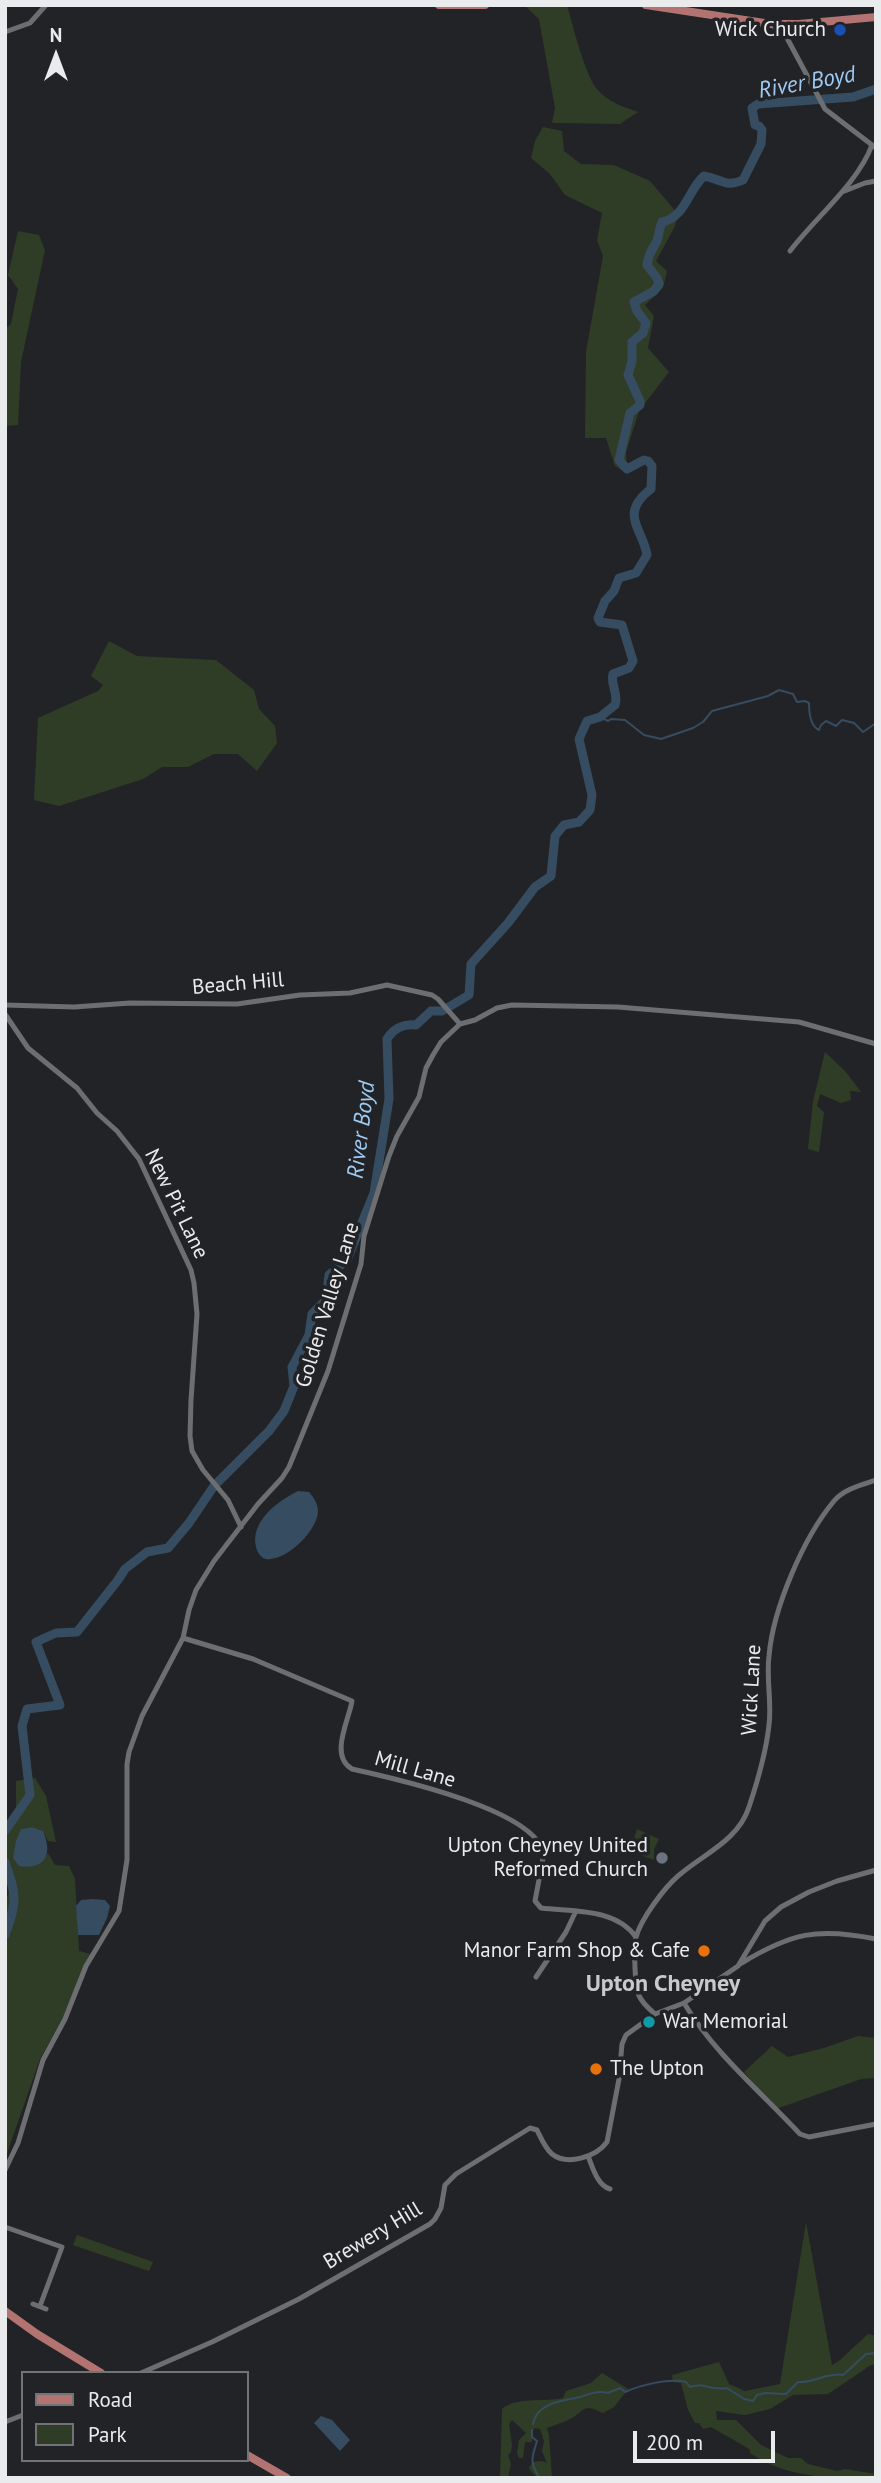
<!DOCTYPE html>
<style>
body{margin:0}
#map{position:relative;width:881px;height:2483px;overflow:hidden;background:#222326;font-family:"PT Sans",sans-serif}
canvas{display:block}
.frame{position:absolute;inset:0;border:7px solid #eaebed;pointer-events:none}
.legend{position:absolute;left:21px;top:2371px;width:228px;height:91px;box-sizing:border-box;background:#222326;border:2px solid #727376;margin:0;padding:9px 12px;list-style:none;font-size:21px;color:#eaebed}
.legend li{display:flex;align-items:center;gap:14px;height:35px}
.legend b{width:35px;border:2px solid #727376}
.north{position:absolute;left:21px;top:21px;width:70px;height:70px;-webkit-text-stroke:5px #222326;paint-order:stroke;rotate:0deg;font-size:19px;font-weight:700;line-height:28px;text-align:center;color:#eaebed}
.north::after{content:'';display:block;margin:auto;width:24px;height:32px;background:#eaebed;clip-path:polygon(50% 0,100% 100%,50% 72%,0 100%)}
.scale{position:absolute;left:633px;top:2431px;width:142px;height:32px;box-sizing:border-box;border:4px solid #eaebed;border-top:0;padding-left:9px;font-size:21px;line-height:24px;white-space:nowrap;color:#eaebed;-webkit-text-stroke:5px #222326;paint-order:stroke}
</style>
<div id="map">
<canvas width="881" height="2483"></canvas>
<div class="frame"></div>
<ul class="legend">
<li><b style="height:9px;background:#b37371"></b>Road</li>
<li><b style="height:19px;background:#303d26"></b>Park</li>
</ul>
<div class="north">N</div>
<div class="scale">200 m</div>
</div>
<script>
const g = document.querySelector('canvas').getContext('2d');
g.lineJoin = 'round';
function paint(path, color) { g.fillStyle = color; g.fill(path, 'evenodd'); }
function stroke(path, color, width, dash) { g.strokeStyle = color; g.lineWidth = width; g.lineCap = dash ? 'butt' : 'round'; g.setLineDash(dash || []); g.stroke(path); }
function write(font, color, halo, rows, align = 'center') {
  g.font = font + ' "PT Sans",sans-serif'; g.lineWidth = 7; g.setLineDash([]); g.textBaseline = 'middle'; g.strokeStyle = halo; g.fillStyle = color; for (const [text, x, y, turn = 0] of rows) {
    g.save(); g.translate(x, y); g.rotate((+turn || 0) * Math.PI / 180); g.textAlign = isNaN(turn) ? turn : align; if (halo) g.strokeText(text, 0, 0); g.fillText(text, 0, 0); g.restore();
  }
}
paint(new Path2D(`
 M524,5H567C573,26 584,71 596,88C606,101 623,107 638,112L620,124L552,123L555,108L539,19Z
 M543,127L562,131L564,151L581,164L614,165L650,181L678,214L675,226L656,261L667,271L663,288L645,305L654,316L648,348L669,372L639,411L626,452L627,474L615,466L606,438H585L586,352L603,256L597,240L602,213L565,195L550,174L531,158L535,141Z
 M18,231L39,235L45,250L21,362L18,425L5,426V329L11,324L18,289L8,275Z
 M109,641L137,656L216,660L254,690L259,709L275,726L277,743L257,771L238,754H214L188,767H162L143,779L59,806L34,800L38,718L98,691L103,685L91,676Z
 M825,1052L846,1072L861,1092L850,1091L851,1100L841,1103L820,1094L817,1106L824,1112L819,1152L808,1149L813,1101Z
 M35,1778L46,1796L56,1842L48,1841L43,1831L32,1827L22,1829L41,1863L48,1853L55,1865L69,1866L75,1879L79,1951L91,1954L63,2017L40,2059L5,2159V1904L10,1888L5,1881V1824L16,1810V1781Z
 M637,1829L659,1839L654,1849V1860L630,1851Z
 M858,2036L876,2038V2078L861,2079L776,2109L744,2072L772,2046L788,2057L824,2048Z
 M806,2222L832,2365L840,2360L868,2334L876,2336V2364L871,2365L828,2394L793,2395L770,2409L745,2415L716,2411L717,2420H736L761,2445L788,2458H801L808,2464L837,2471L845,2469L876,2474V2478C832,2478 788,2479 750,2453V2450L746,2447L711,2427L703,2429L699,2423H695L688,2410L681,2383L673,2382L672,2375L719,2362L729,2384L745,2391L780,2384Z
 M77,2235L153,2262L149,2271L73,2245Z
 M602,2373L628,2389L614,2407L603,2413C581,2402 585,2412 568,2420C562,2423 554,2425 547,2428L549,2435L552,2478C541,2478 533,2478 529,2467L533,2462L542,2461L547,2463L542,2451L544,2441L540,2429L535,2428L532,2431V2442H525L523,2458H519L517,2454L519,2440L526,2433L512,2420L509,2424L512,2445L511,2452L508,2455L511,2464L508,2478H500L502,2409C515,2397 544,2402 563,2398L566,2391L591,2383Z`), '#303d26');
paint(new Path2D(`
 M298,1491L309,1492C314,1498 318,1504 318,1511C318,1530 286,1562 266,1559C261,1558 257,1552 256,1547C250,1521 278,1501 298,1491Z
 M32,1827L43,1831C53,1854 46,1870 19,1866L13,1858L16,1841L21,1829Z
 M92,1899L105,1900L110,1906L107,1918L99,1935H78L76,1906L81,1900Z
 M321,2416L332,2420L350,2440L340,2451L314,2423Z`), '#364c60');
stroke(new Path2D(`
 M600,717L608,721L611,719L625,720L644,735L661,739L693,728L703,722L712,711L768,696L779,690L793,694L797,702L805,701L809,703C809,712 810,726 819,730L821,725L826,721L836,726L842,720L854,723L863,732L876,723
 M533,2424C537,2402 563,2401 580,2397C590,2394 598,2390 608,2393L620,2388L625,2392C641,2385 668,2378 686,2382L690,2387C705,2382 711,2391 727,2388L744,2399L753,2401L757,2395L766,2393L786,2394L798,2382C814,2383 828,2372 843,2375L866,2354L876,2353
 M532,2430V2437L537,2441C532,2459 529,2459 539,2478`), '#364c60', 2);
stroke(new Path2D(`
 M5,1831L30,1795L22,1726L27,1709L60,1705L36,1642L56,1633L77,1632L118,1580L125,1569L147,1552L168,1548L189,1523L214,1486L269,1431L284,1411L294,1386L292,1367L309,1335L312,1314L326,1300L329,1275L347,1260L374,1193L389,1099L387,1039C394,1028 403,1024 416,1025L431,1011H442L469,995L471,964L508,923L535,887L551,876L555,836L564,825L579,822L590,810L592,795L579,739L587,721L600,717L615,705C619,693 610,685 613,674L629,668L633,661L622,625L600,622L598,618L605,601L614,591L619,578L636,573L647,555C643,529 618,514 651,489L652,466L648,461L644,460L627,469L619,460L630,413L640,405V401L628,375L632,361V342L643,333L646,323L637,311L634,302L654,291L659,284L657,278L647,265C648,255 652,250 657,241C659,235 659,229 662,222C685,218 688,190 704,176C722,179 725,188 743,180L761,144L762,130L759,126L755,125L752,108L758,104L853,97L876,89
 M5,1862C17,1897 17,1901 5,1935`), '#364c60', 9);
stroke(new Path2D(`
 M771,24L787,38L799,25
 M5,32L30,23L46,5
 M787,38L825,109L876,148
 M842,192L865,183L876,181
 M790,251C816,217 858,183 872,145
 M5,1005L74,1007L130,1003L237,1004L300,995L350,993L387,985L432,995L438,999L460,1024
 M5,1014L28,1048L77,1088L97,1113L117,1131L139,1159L191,1270L194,1283L197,1314L191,1400L190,1436L192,1451L203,1470L228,1500L241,1527
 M460,1024L475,1020L497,1008L512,1005L618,1007L799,1022L876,1044
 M183,1638L253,1659L352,1701C349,1720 329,1756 352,1769C393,1778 533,1809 544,1853L535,1901L541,1908C574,1912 615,1908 636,1937
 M740,1964C791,1933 817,1927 876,1939
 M536,1977L566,1932L575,1913
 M684,2003C714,2053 760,2091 800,2134L809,2137L876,2124
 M655,2014C636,1998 636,1992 635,1968C635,1958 633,1947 636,1937C641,1919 664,1888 678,1876C703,1854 738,1841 749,1807C758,1780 766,1753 769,1725C772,1702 766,1679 769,1656C773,1609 803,1538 834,1501C844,1489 861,1485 876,1480
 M588,2156C593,2168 597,2185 610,2189
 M5,2170L18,2143L43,2060L65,2019L86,1966L119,1911L127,1860V1764L129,1752L142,1716L183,1638L189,1610L196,1590L214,1561L258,1504L282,1478L289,1467L328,1371L361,1264L364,1236L389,1156L397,1136L419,1097L426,1068L433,1055L441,1042L460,1024
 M5,2227L62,2247L40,2306
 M33,2304L46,2309
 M141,2373L212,2342L299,2299L430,2224L435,2219L441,2208L445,2185L456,2174L530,2128L537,2130C541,2138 545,2148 552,2154C567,2166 596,2157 607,2142L619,2079L622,2044L626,2035L655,2014L684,2003L738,1966L765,1921L781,1907L809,1892L837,1881L876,1870
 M5,2422L23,2415`), '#6c6e71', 5);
stroke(new Path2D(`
 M439,5H485
 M646,5L771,24H799L876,17
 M5,2311L37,2334L101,2373
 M247,2455L287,2478`), '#b37371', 8);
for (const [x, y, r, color] of [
 [840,30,7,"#1a4fb4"],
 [662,1858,7,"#6b7280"],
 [704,1951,7,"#e8710a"],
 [649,2022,7,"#0f9aa8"],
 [596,2069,7,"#e8710a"]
]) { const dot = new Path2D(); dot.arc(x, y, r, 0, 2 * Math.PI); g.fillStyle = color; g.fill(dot); stroke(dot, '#222326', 2.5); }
write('21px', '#eaebed', '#222326', [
 ["Wick Church",826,30],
 ["Upton Cheyney United",648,1846],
 ["Reformed Church",648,1870],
 ["Manor Farm Shop & Cafe",690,1951],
 ["War Memorial",663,2022,"left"],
 ["The Upton",610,2069,"left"]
], 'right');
write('21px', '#eaebed', '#222326', [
 ["Beach Hill",238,984,-5],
 ["New Pit Lane",176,1204,64],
 ["Golden Valley Lane",328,1305,-73],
 ["Wick Lane",752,1690,-87],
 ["Mill Lane",415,1770,16],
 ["Brewery Hill",373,2236,-31]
]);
write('italic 23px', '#9ecaf2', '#222326', [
 ["River Boyd",807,83,-10],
 ["River Boyd",362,1130,-83]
]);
write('bold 24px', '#c7c9cd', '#222326', [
 ["Upton Cheyney",663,1984]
]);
</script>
